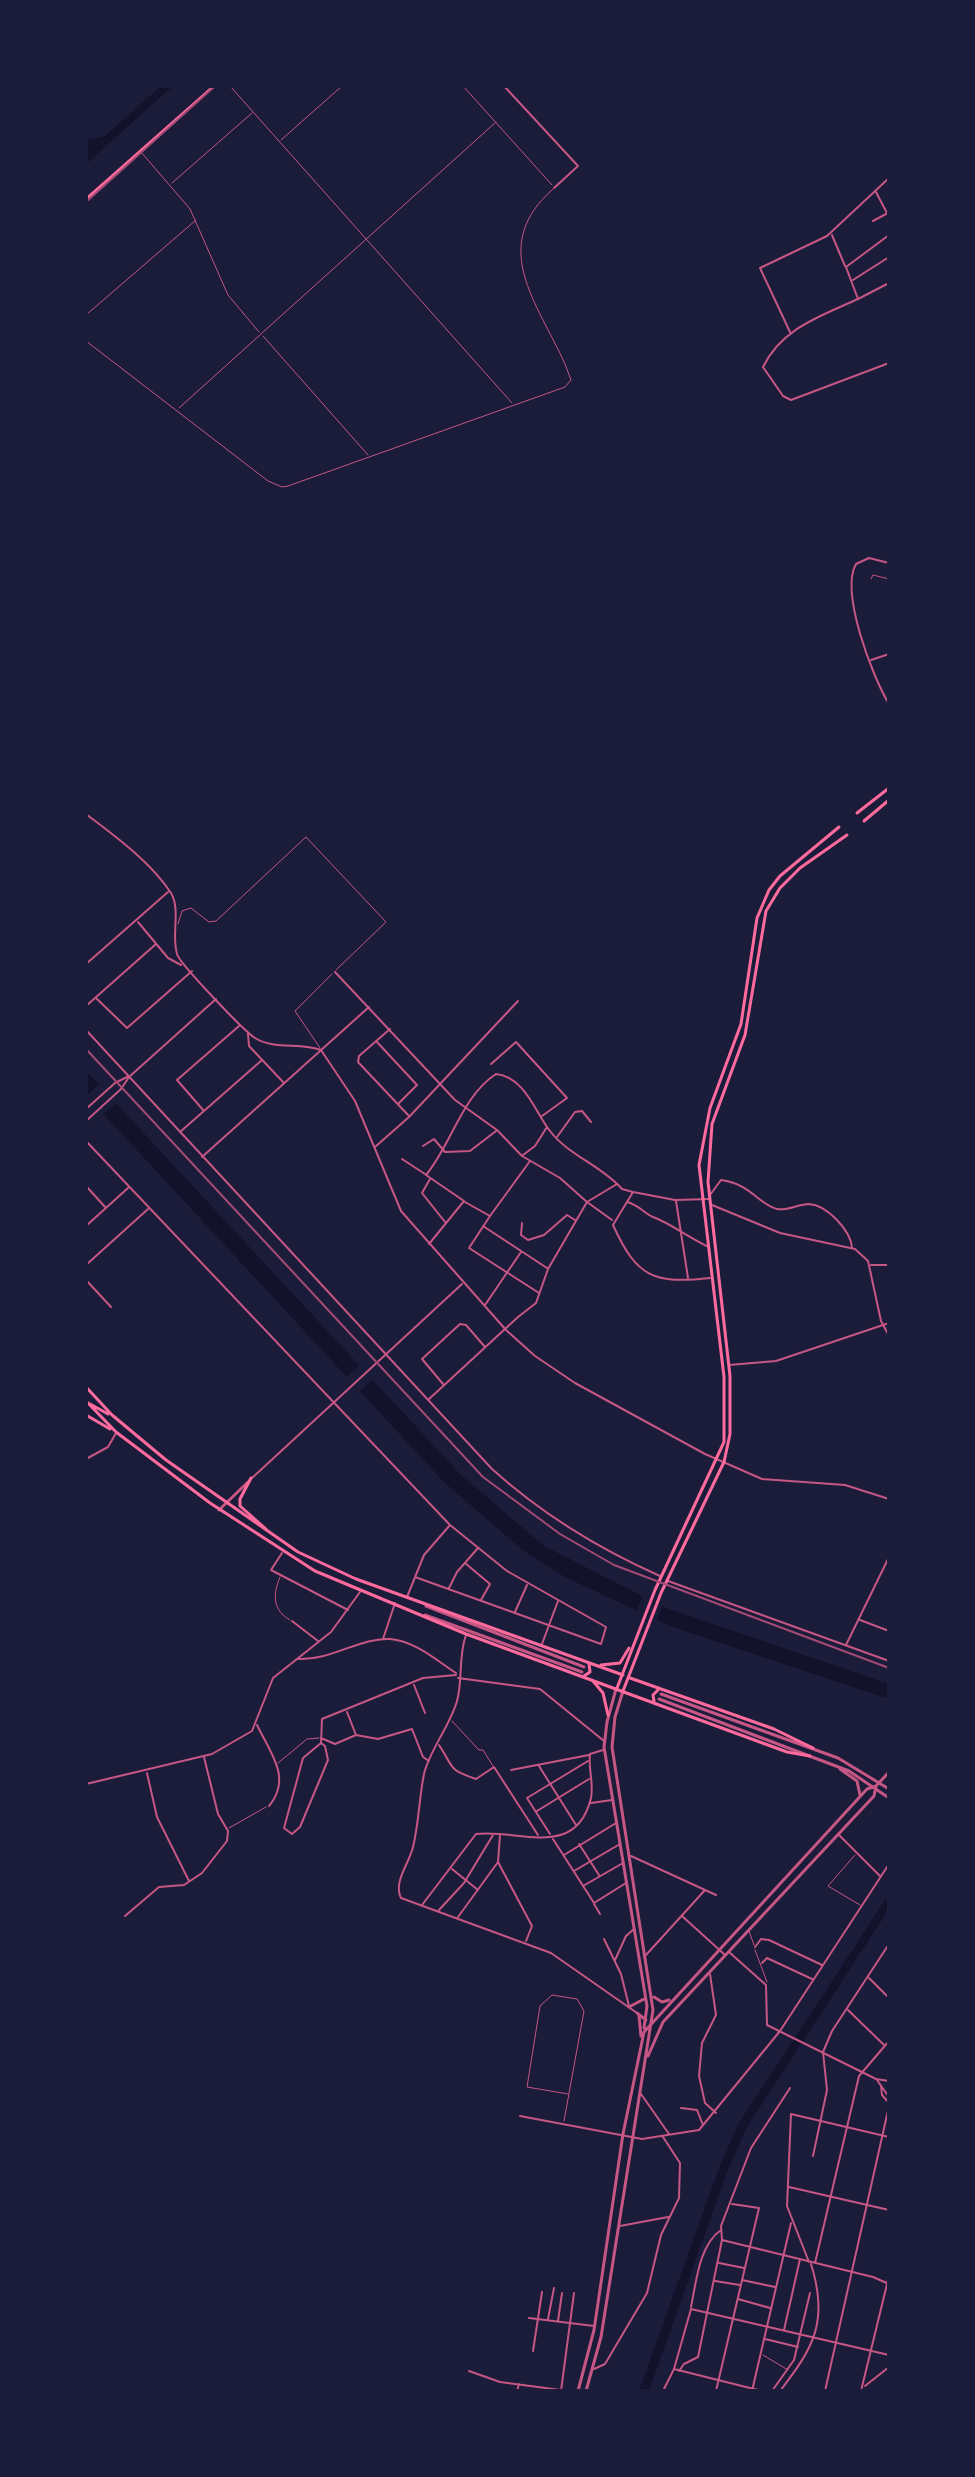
<!DOCTYPE html>
<style>
body{margin:0}
#map{position:relative;width:975px;height:2477px;overflow:hidden;background:#1b1b3a;font-family:"DejaVu Sans",sans-serif}
canvas{display:block}
.frame{position:absolute;inset:0;border:88px solid #1b1b3a;pointer-events:none}
</style>
<div id="map">
<canvas width="975" height="2477"></canvas>
<div class="frame"></div>
</div>
<script>
const g = document.querySelector('canvas').getContext('2d');
g.lineJoin = 'round';
function paint(path, color) { g.fillStyle = color; g.fill(path, 'evenodd'); }
function stroke(path, color, width, dash) { g.strokeStyle = color; g.lineWidth = width; g.lineCap = dash ? 'butt' : 'round'; g.setLineDash(dash || []); g.stroke(path); }
paint(new Path2D(`
 M161,86H173L86,164V140L105,136Z
 M86,1071L461,1475L544,1546L666,1608L889,1684V1699L670,1626L565,1577L524,1551L445,1483L86,1095Z
 M889,1894V1909L747,2127L727,2172L651,2385L648,2391H639L719,2168L739,2123Z`), '#12122b');
paint(new Path2D(`
 M102,1082L119,1101L101,1116L86,1096Z
 M362,1363L375,1377L359,1392L346,1378Z
 M644,1593L664,1603L655,1624L635,1615Z`), '#1b1b3a');
stroke(new Path2D(`
 M230,86L512,403
 M463,86L552,185
 M281,140L342,86
 M141,152L190,209L228,295L259,332
 M172,183L252,113
 M86,315L196,220
 M263,336L368,455
 M86,341L268,481L282,487L288,486L565,387L571,380L565,364C537,302 488,246 553,189
 M179,408L496,122
 M871,579L873,575L889,579
 M178,924L182,911L191,908L209,922L216,921L306,837L386,922L336,970
 M320,1048L295,1011L332,974
 M280,1577C273,1594 272,1610 290,1620
 M452,1721L479,1750H483L493,1766
 M278,1763L307,1739L319,1738
 M229,1828L266,1807
 M855,1855L828,1886L860,1905
 M749,1931L754,1945
 M755,1950L767,1982
 M564,2121L584,2011L577,1999L552,1995L540,2006L527,2087L568,2094
 M763,2355L788,2370`), '#c65784', 1);
stroke(new Path2D(`
 M86,1280L111,1307`), '#c65784', 2);
stroke(new Path2D(`
 M504,86L578,166L554,188
 M876,192L889,217
 M873,221L886,214
 M832,235L845,266
 M889,235L846,267L858,299C821,316 782,328 763,367L783,396L791,400L889,363
 M853,280L889,257
 M858,299L889,283
 M790,332L760,268L827,236L889,178
 M889,563L869,558L856,564C840,592 872,676 889,704
 M871,660L889,654
 M86,814C115,836 151,862 171,893C181,910 171,935 177,954C179,963 244,1031 255,1038C274,1050 301,1042 321,1050L355,1101L401,1211L506,1330L535,1356L575,1383L705,1454L762,1479L845,1485L889,1499
 M138,922L168,958L181,965
 M86,964L168,892
 M335,972L455,1100L497,1130L522,1156L560,1178L587,1202L548,1269L536,1303L518,1317L428,1400
 M96,998L127,1028L192,971
 M86,1006L156,944
 M390,1029L359,1056L358,1062L409,1116
 M86,1030L492,1469C543,1515 597,1548 660,1576
 M248,1034L249,1046L284,1083
 M377,1042L417,1085L398,1104
 M491,1064L516,1042L567,1098L542,1116
 M86,1109L115,1083L127,1077
 M204,1111L177,1080L239,1026
 M86,1121L121,1089L129,1077L216,999
 M180,1132L262,1060
 M557,1137L575,1112L582,1111L591,1122
 M86,1141L450,1525L507,1571L606,1627L601,1644L415,1577
 M423,1146L434,1139L445,1152L470,1151L496,1131
 M375,1147L409,1117L518,1001
 M523,1155L535,1146L547,1127
 M202,1157L369,1007
 M402,1159L425,1174
 M430,1179L422,1193L445,1222
 M86,1186L106,1208
 M710,1195L721,1180C751,1184 758,1204 777,1209C788,1211 798,1204 809,1204C827,1205 850,1230 852,1247
 M709,1199L675,1200L633,1192L613,1225C637,1278 654,1284 710,1278
 M676,1201L688,1278
 M465,1202L490,1216L530,1161
 M627,1202C639,1205 645,1214 653,1217C672,1224 689,1238 709,1247
 M712,1205L780,1233L855,1249L868,1261L881,1321L889,1336
 M490,1216L469,1248L539,1293
 M612,1220L587,1202L617,1184
 M522,1223L521,1235L528,1240L544,1235L567,1215L575,1220
 M86,1226L128,1188
 M483,1226L547,1268
 M429,1244L464,1201L426,1175C451,1145 462,1096 496,1074C525,1077 535,1112 550,1131C568,1155 602,1166 622,1189L633,1192
 M86,1265L148,1209
 M871,1265H889
 M485,1305L521,1252
 M729,1365L776,1361L889,1323
 M443,1384L422,1359L460,1324L466,1325L485,1347
 M86,1459L108,1447L116,1433
 M252,1478L462,1284
 M282,1553L271,1570L348,1610
 M465,1563L490,1584L481,1600
 M668,1581L889,1661
 M449,1588L457,1572L478,1548
 M407,1597L424,1555L450,1525
 M515,1612L527,1585
 M860,1620L889,1631
 M292,1621L318,1641
 M466,1635C458,1657 463,1680 457,1701C450,1726 429,1751 424,1774C419,1798 419,1823 413,1847C409,1864 393,1882 401,1898L551,1953L637,2013
 M383,1639L395,1603
 M542,1644L558,1601
 M846,1645L889,1557
 M298,1659C330,1661 361,1637 390,1639C415,1641 436,1660 456,1673
 M458,1678L540,1689L604,1741
 M414,1685L425,1713
 M347,1712L356,1735
 M257,1725C271,1754 292,1778 269,1806
 M321,1738L335,1744L356,1735L378,1739L412,1729L423,1757L429,1761
 M321,1743L303,1758L284,1828L292,1834L300,1827L328,1760L325,1746L321,1743L322,1719L423,1678L456,1675
 M439,1745C455,1769 447,1769 476,1779L494,1767L538,1835
 M539,1766L576,1825
 M511,1770L589,1755
 M147,1773L157,1817L189,1881
 M86,1784L212,1754L252,1731L273,1678L331,1632L360,1592
 M591,1803L612,1800
 M537,1811L589,1779
 M550,1834L527,1798L588,1761
 M500,1835L498,1862L532,1926L526,1941
 M839,1835L880,1876
 M553,1839L594,1903L626,1883
 M579,1844L599,1875
 M564,1855L616,1823
 M631,1856L716,1895
 M452,1869L478,1890
 M574,1871L620,1844
 M583,1886L623,1863
 M594,1904L600,1914
 M422,1905L476,1834C519,1829 576,1860 591,1798C594,1784 588,1768 590,1754L603,1750
 M439,1910L464,1883L493,1835
 M125,1916L159,1887L184,1885L202,1873L227,1841L228,1831L218,1814L204,1757
 M682,1916L725,1955
 M458,1917L498,1862
 M604,1939L621,1974L629,2006
 M755,1947L761,1939L769,1940L822,1965
 M729,1952L766,1985L767,2025L876,2079L889,2081
 M646,1955L705,1890
 M615,1960L626,1936L634,1929
 M762,1963L767,1958L812,1979
 M710,1974L716,2015L702,2043L699,2076L705,2103L716,2113
 M869,1978L889,1998
 M848,2010L884,2045
 M877,2080L889,2097
 M881,2086L882,2095L889,2103
 M641,2094L669,2134
 M681,2108L697,2110L703,2125
 M520,2116L642,2139L699,2130L780,2031L889,1864
 M813,2156L827,2090L823,2052L832,2031L889,1944
 M789,2187L889,2210
 M620,2226L668,2217
 M722,2240L873,2277L889,2284
 M809,2262L787,2206L791,2114L889,2137
 M719,2263L744,2268
 M815,2263L859,2076L889,2041
 M742,2280L775,2287
 M715,2281L740,2285
 M738,2299L770,2308
 M691,2307C696,2283 699,2245 721,2230
 M529,2318L594,2326
 M548,2319L554,2288
 M558,2321L562,2293
 M784,2330L800,2259
 M765,2339L798,2347
 M533,2351L542,2292
 M594,2369L605,2364L647,2293L661,2235L679,2198L680,2163L663,2137
 M674,2369L762,2391
 M469,2371L500,2382L568,2391
 M679,2371L684,2364L698,2357L722,2240L721,2226L751,2148L790,2088
 M865,2386L889,2367
 M517,2391L519,2384
 M561,2391L574,2293
 M663,2391L674,2369L691,2309L889,2355
 M716,2391L759,2208L732,2204
 M752,2391L791,2223
 M772,2391L794,2360L810,2293
 M780,2391C814,2347 829,2321 811,2264
 M825,2391L889,2106
 M861,2391L889,2276`), '#c65784', 2);
stroke(new Path2D(`
 M219,1510L248,1482
 M426,1606L584,1667
 M425,1615L582,1672
 M616,1689L607,1722L604,1747L647,2006L644,2028
 M661,1694L838,1758L889,1789
 M659,1699L849,1771L889,1798
 M840,1769L857,1781L860,1795
 M654,1997L662,2002L669,2000
 M629,2007L644,1999
 M637,2013L646,2020
 M639,2016L641,2036
 M648,2056L663,2022L874,1796L876,1786
 M578,2391L594,2330L623,2134L644,2032L867,1789L876,1786L889,1772
 M586,2391L601,2337L653,2010L612,1747L615,1717L623,1691`), '#c65784', 3);
stroke(new Path2D(`
 M86,199L214,86`), '#ff6b9d', 3);
stroke(new Path2D(`
 M857,813L889,788
 M864,821L889,800
 M86,1387L112,1415L166,1460L298,1552L356,1579L623,1675
 M86,1401L116,1432L210,1503L315,1571L466,1634L787,1752L810,1756
 M90,1404L108,1414
 M86,1415L110,1429
 M251,1478L240,1499V1506L266,1529
 M601,1665L620,1663L629,1648
 M584,1676L590,1672L589,1664
 M630,1678L774,1729L813,1748
 M593,1681L603,1693L608,1715
 M617,1688L655,1590L724,1442V1377L699,1165L710,1108L741,1024L757,918L769,890L780,876L839,827
 M623,1691L661,1593L724,1462L730,1434V1376L708,1182L712,1124L745,1035L766,911L780,888L800,868L847,835
 M654,1701L653,1695L659,1689`), '#ff6b9d', 3);
stroke(new Path2D(`
 M86,202L215,86
 M86,1049L483,1477L560,1534L614,1565L889,1668`), '#a44b75', 2);
</script>
